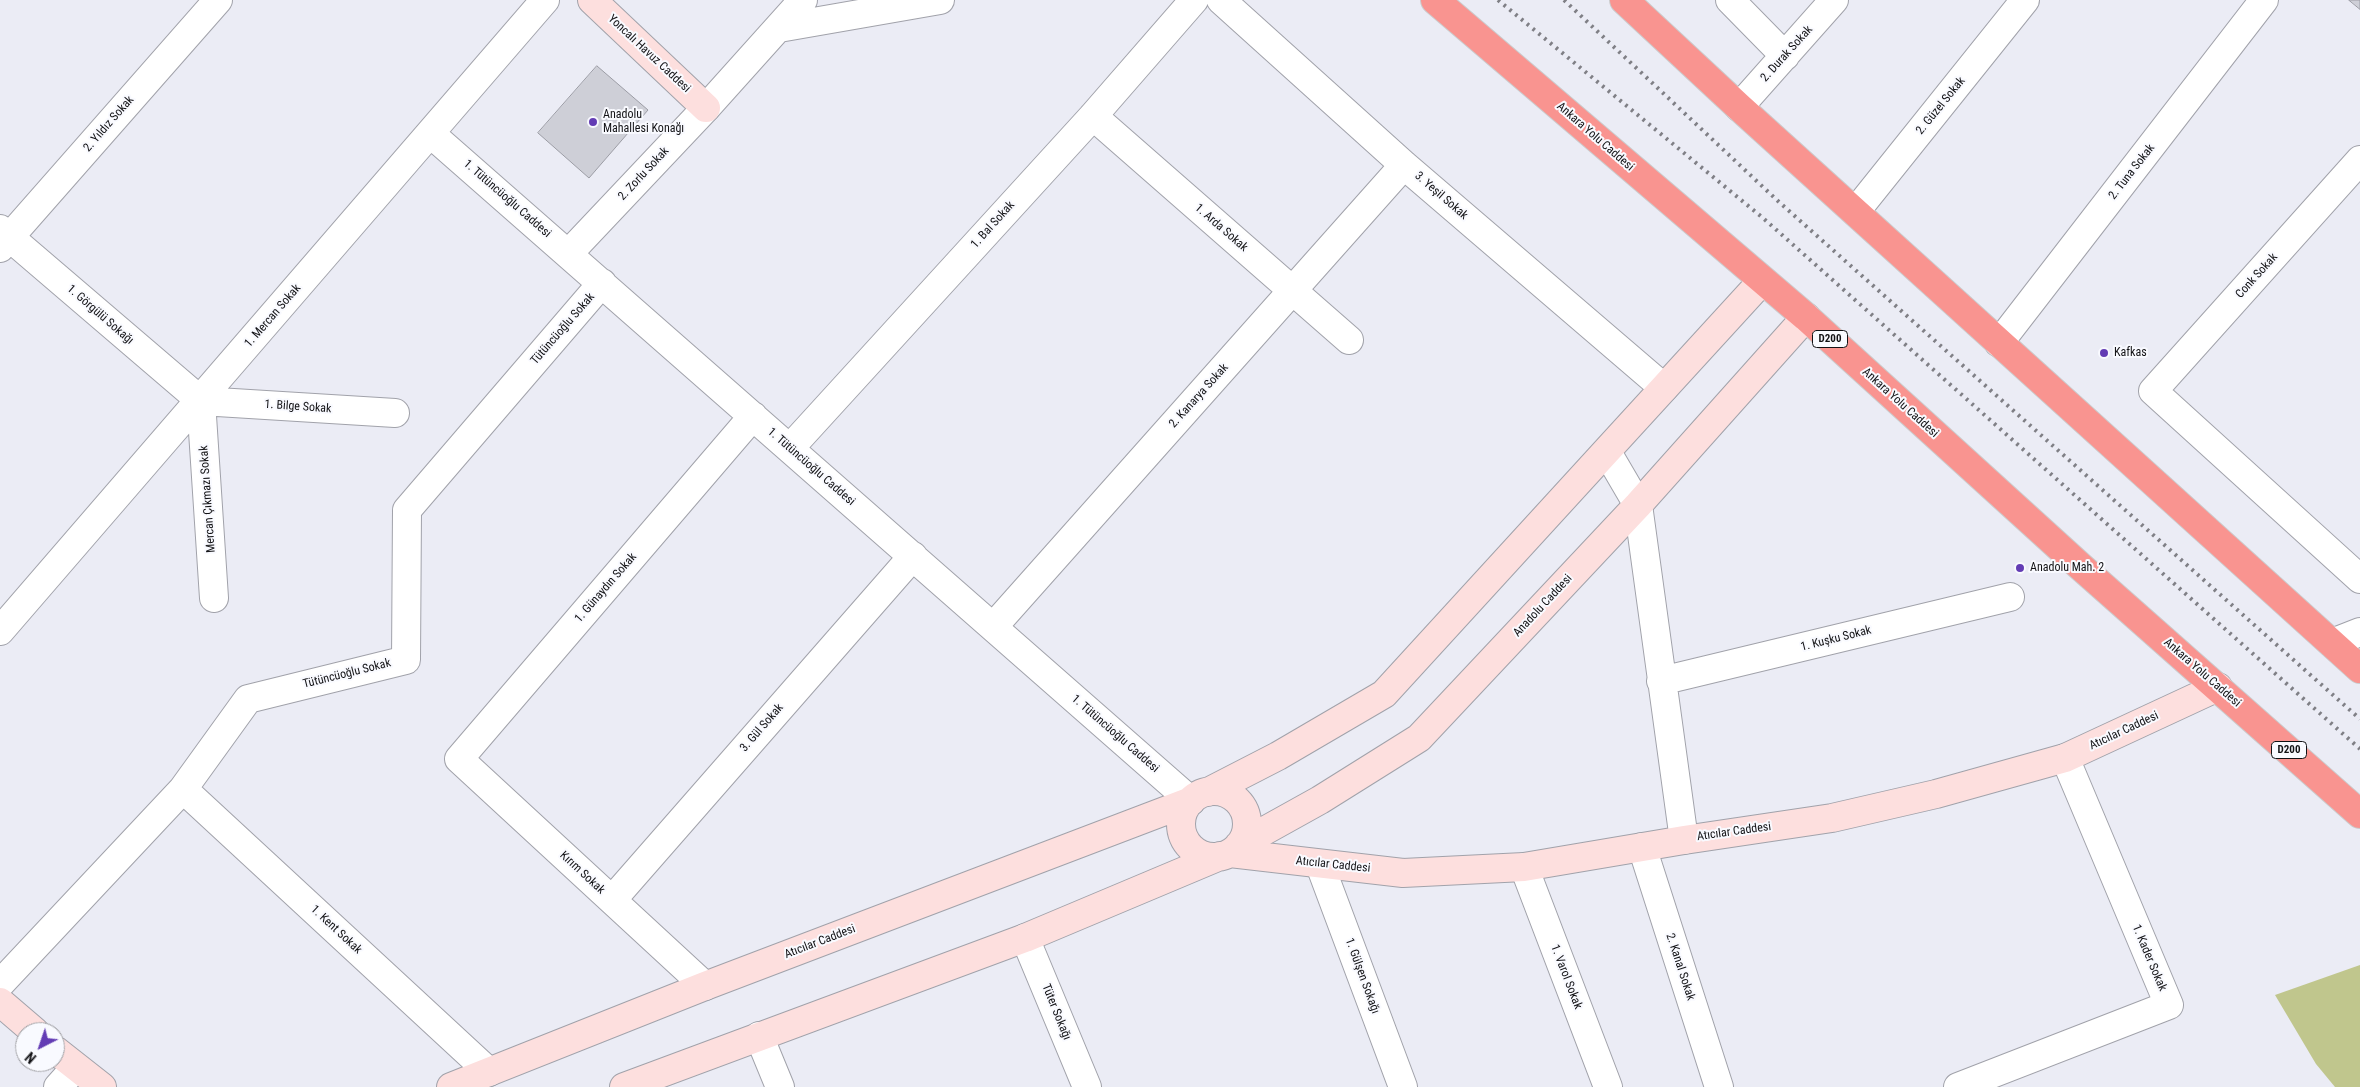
<!DOCTYPE html>
<meta charset="utf-8">
<style>
body{margin:0}
#map{position:relative;width:2360px;height:1087px;overflow:hidden;background:#ebecf5;font-family:"Roboto Condensed",sans-serif}
canvas{display:block}
.north{position:absolute;left:15px;top:1022px;width:50px;height:50px;box-sizing:border-box;background:#f9faff;border:1px solid #9d9da1;border-radius:50%;rotate:221deg;font-size:14px;font-weight:700;line-height:20px;text-align:center;color:#121215}
.north::after{content:'';display:block;margin:auto;width:18px;height:22px;background:#633cb4;clip-path:polygon(50% 0,100% 100%,50% 72%,0 100%)}
</style>
<div id="map">
<canvas width="2360" height="1087"></canvas>
<div class="north">N</div>
</div>
<script>
const g = document.querySelector('canvas').getContext('2d');
g.lineJoin = 'round';
function paint(path, color) { g.fillStyle = color; g.fill(path, 'evenodd'); }
function stroke(path, color, width, dash) { g.strokeStyle = color; g.lineWidth = width; g.lineCap = dash ? 'butt' : 'round'; g.setLineDash(dash || []); g.stroke(path); }
function write(font, color, halo, rows, align = 'center') {
  g.font = font + ' "Roboto Condensed",sans-serif'; g.lineWidth = 4; g.setLineDash([]); g.textBaseline = 'middle'; g.strokeStyle = halo; g.fillStyle = color; for (const [text, x, y, turn = 0] of rows) {
    g.save(); g.translate(x, y); g.rotate((+turn || 0) * Math.PI / 180); g.textAlign = isNaN(turn) ? turn : align; if (halo) g.strokeText(text, 0, 0); g.fillText(text, 0, 0); g.restore();
  }
}
paint(new Path2D(`
 M2360,965V1087H2335L2316,1064L2275,995Z`), '#c0c68d');
const building = new Path2D(`
 M2349,0H2360V9Z
 M597,66L648,110L589,178L538,133Z`);
paint(building, '#cecfd7');
stroke(building, '#9b9ca4', 1);
const street = new Path2D(`
 M1221,0L1404,165L1664,388
 M1730,0L1785,56
 M779,28L940,0
 M1739,107L1834,0
 M1093,116L1349,340
 M431,134L1191,801
 M2360,160L2153,391L2360,579
 M1856,211L2025,0
 M0,229L201,401
 M0,248L218,0
 M569,253L706,108L803,0
 M1999,343L2264,0
 M201,401L214,598
 M201,401L395,413
 M790,448L1093,116L1194,0
 M1607,452L1638,505L1684,840
 M993,627L1404,165
 M0,631L545,0
 M2332,643L2360,632
 M1661,681L2010,597
 M183,789L489,1072
 M1642,847L1719,1087
 M1320,865L1403,1087
 M1524,867L1608,1087
 M612,900L913,556
 M1025,938L1087,1087
 M0,984L183,789L248,699L406,660L407,510L602,283
 M705,986L459,759L753,416
 M759,1036L780,1087
 M58,1087L75,1068
 M1958,1087L2169,1005L2065,758`);
const secondary = new Path2D(`
 M592,0L706,108
 M1181 824a33 33 0 1 1 66 0a33 33 0 1 1-66 0Z
 M1208,792L1278,756L1384,694L1762,281
 M1239,845L1320,800L1419,738L1638,505L1806,317
 M1230,853L1403,873L1524,867L1684,840L1832,818L1936,794L2065,758L2218,687
 M0,1002L35,1032
 M55,1050L102,1087
 M451,1087L705,986L1191,801
 M624,1087L1025,938L1220,856`);
const highway = new Path2D(`
 M1435,0L1806,317L2081,567L2360,814
 M1624,0L1739,107L2360,669`);
stroke(street, '#a1a2aa', 30);
stroke(secondary, '#a1a2aa', 30);
stroke(highway, '#cbcbcc', 30);
stroke(street, '#fff', 28);
stroke(secondary, '#fddfde', 28);
stroke(highway, '#f99490', 28);
stroke(new Path2D(`
 M1498,0L1763,218L2360,749
 M1564,0L1779,202L2360,719`), '#7f7f85', 4, [2.5, 5]);
for (const [x, y, r, color] of [
 [593,122,5,"#633cb4"],
 [2104,353,5,"#633cb4"],
 [2020,568,5,"#633cb4"]
]) { const dot = new Path2D(); dot.arc(x, y, r, 0, 2 * Math.PI); g.fillStyle = color; g.fill(dot); stroke(dot, '#f9faff', 2); }
for (const [x, y, w] of [
 [1830,339,35],
 [2289,750,35]
]) { const box = new Path2D(); box.roundRect(x - w / 2, y - 8.5, w, 17, 4); g.fillStyle = '#f9faff'; g.fill(box); stroke(box, '#121215', 1); }
write('bold 11px', '#121215', null, [
 ["D200",1830,339],
 ["D200",2289,750]
]);
write('12px', '#121215', '#f9faff', [
 ["Yoncalı Havuz Caddesi",649,54,43],
 ["2. Durak Sokak",1787,54,-48],
 ["2. Güzel Sokak",1941,106,-51],
 ["2. Yıldız Sokak",109,124,-49],
 ["Ankara Yolu Caddesi",1595,137,41],
 ["2. Tuna Sokak",2132,172,-52],
 ["2. Zorlu Sokak",644,174,-47],
 ["3. Yeşil Sokak",1441,196,41],
 ["1. Tütüncüoğlu Caddesi",507,199,41],
 ["1. Bal Sokak",993,225,-48],
 ["1. Arda Sokak",1221,228,41],
 ["Conk Sokak",2257,276,-48],
 ["1. Görgülü Sokağı",100,315,41],
 ["1. Mercan Sokak",273,316,-49],
 ["Tütüncüoğlu Sokak",563,329,-49],
 ["2. Kanarya Sokak",1199,396,-48],
 ["Ankara Yolu Caddesi",1900,403,42],
 ["1. Bilge Sokak",298,407,4],
 ["1. Tütüncüoğlu Caddesi",811,467,41],
 ["Mercan Çıkmazı Sokak",208,499,-94],
 ["1. Günaydın Sokak",606,588,-49],
 ["Anadolu Caddesi",1543,606,-47],
 ["1. Kuşku Sokak",1836,639,-14],
 ["Ankara Yolu Caddesi",2202,673,41],
 ["Tütüncüoğlu Sokak",347,674,-14],
 ["3. Gül Sokak",762,728,-49],
 ["Atıcılar Caddesi",2124,731,-25],
 ["1. Tütüncüoğlu Caddesi",1115,734,41],
 ["Atıcılar Caddesi",1734,832,-8],
 ["Atıcılar Caddesi",1333,865,6],
 ["Kırım Sokak",582,873,43],
 ["1. Kent Sokak",336,930,43],
 ["Atıcılar Caddesi",820,942,-21],
 ["1. Kader Sokak",2149,958,67],
 ["2. Kanal Sokak",1680,967,72],
 ["1. Gülşen Sokağı",1362,976,70],
 ["1. Varol Sokak",1566,977,69],
 ["Tüter Sokağı",1056,1012,68]
]);
write('12px', '#121215', '#f9faff', [
 ["Anadolu",603,115],
 ["Mahallesi Konağı",603,129],
 ["Kafkas",2114,353],
 ["Anadolu Mah. 2",2030,568]
], 'left');
</script>
